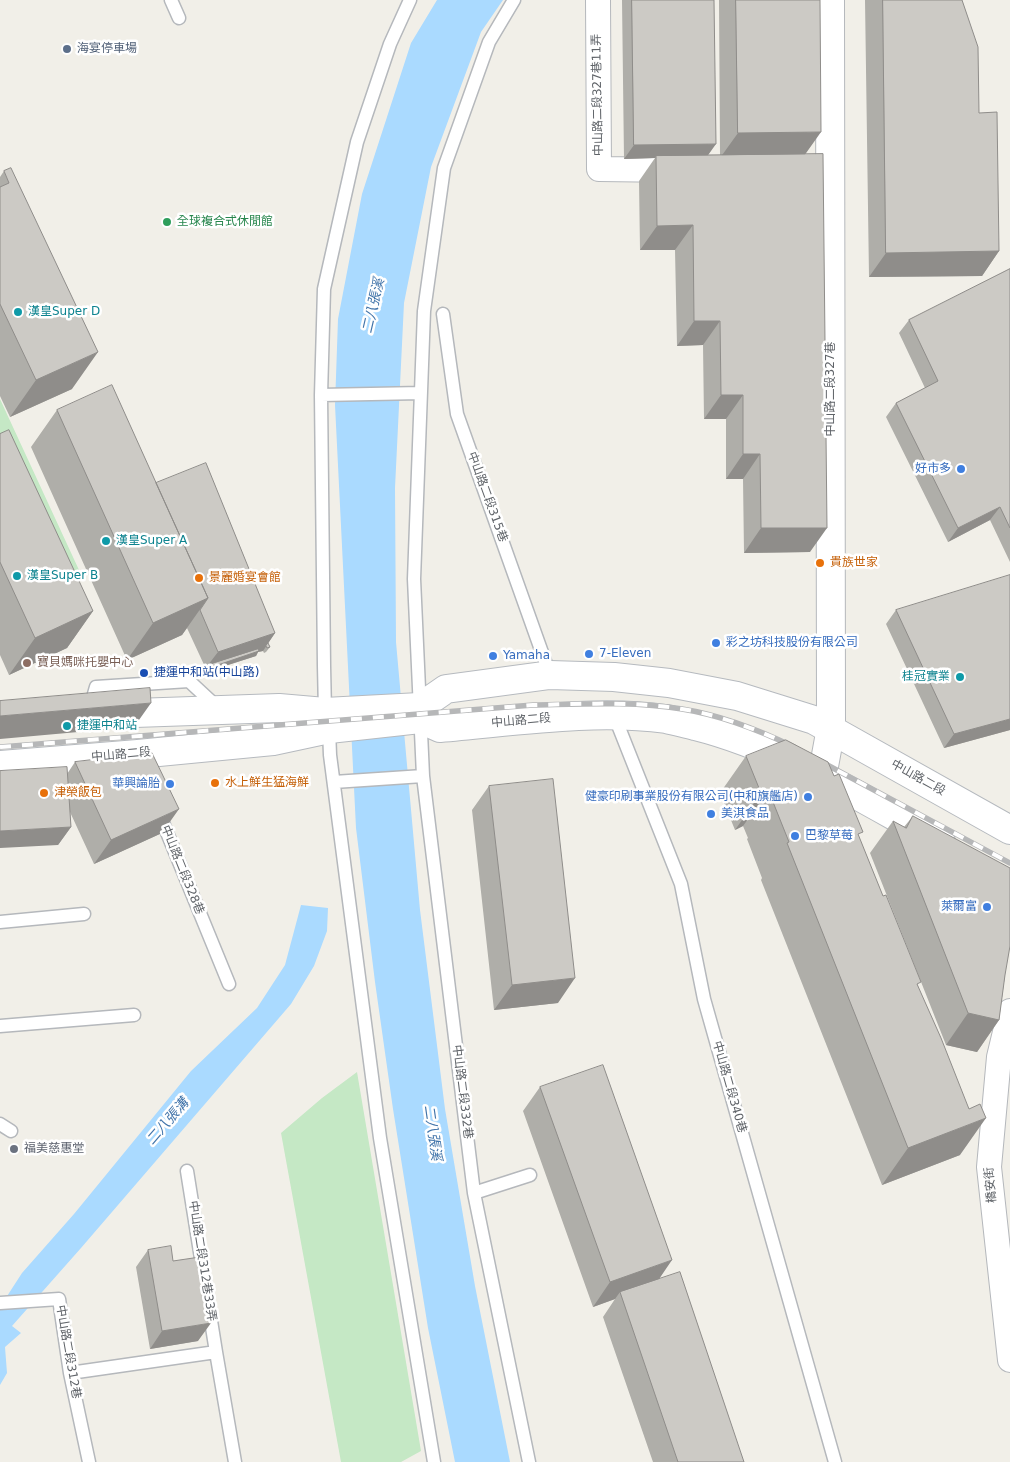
<!DOCTYPE html>
<meta charset="utf-8">
<style>
body{margin:0}
canvas{display:block;background:#f1efe8}
</style>
<canvas width="1010" height="1462"></canvas>
<script>
const g = document.querySelector('canvas').getContext('2d');
g.lineJoin = 'round';
function paint(path, color) { g.fillStyle = color; g.fill(path, 'evenodd'); }
function stroke(path, color, width, dash) { g.strokeStyle = color; g.lineWidth = width; g.lineCap = dash ? 'butt' : 'round'; g.setLineDash(dash || []); g.stroke(path); }
function write(font, color, halo, rows, align = 'center') {
  g.font = font + ' "DejaVu Sans","Noto Sans TC",sans-serif'; g.lineWidth = 5; g.setLineDash([]); g.textBaseline = 'middle'; g.strokeStyle = halo; g.fillStyle = color; for (const [text, x, y, turn = 0] of rows) {
    g.save(); g.translate(x, y); g.rotate((+turn || 0) * Math.PI / 180); g.textAlign = isNaN(turn) ? turn : align; if (halo) g.strokeText(text, 0, 0); g.fillText(text, 0, 0); g.restore();
  }
}
paint(new Path2D(`
 M0,399L79,570L43,587L0,494Z
 M357,1072L421,1451L401,1462H341L281,1133L322,1098Z`), '#c5e8c5');
paint(new Path2D(`
 M437,0H503L481,32L431,167L404,303L395,488L396,642L420,910L445,1109L475,1286L510,1462H455L428,1328L393,1109L375,982L356,828L335,405L338,319L362,194L411,43Z
 M301,905L328,908L327,931L314,966L291,1004L81,1248L12,1326L21,1333L5,1347L7,1373L0,1385V1307L22,1273L74,1214L191,1071L257,1008L285,965Z`), '#aadaff');
const service = new Path2D(`
 M171,0L179,18
 M410,0L390,44L357,142L324,289L321,395L324,666L325,712L329,729L330,755L380,1138L434,1462
 M514,0L489,42L444,168L424,311L414,579L423,776L474,1193L529,1462
 M443,314L457,414L550,675
 M321,395L421,393
 M90,708L96,687L189,681L217,707
 M614,715L681,884L704,999L835,1462
 M334,782L423,776
 M159,813L229,984
 M0,922L84,914
 M0,1026L134,1015
 M0,1124L11,1131
 M187,1171L216,1352
 M474,1193L530,1175
 M0,1303L59,1299L70,1373L89,1462
 M70,1373L216,1352L235,1462`);
const minor = new Path2D(`
 M598,0L599,169L678,170
 M1010,1011L999,1057L989,1167L1010,1360`);
const tertiary = new Path2D(`
 M822,777L831,728L830,0`);
const secondary = new Path2D(`
 M106,714L279,708L325,712L420,707L446,689L550,675L614,677L669,683L737,696L814,720L1010,830
 M0,765L138,754L273,741L329,729L420,719L440,728C513,722 593,709 666,719C676,721 686,724 695,726C783,748 862,799 941,842`);
stroke(service, '#b5b8bc', 15);
stroke(minor, '#b5b8bc', 26);
stroke(tertiary, '#b5b8bc', 30);
stroke(secondary, '#b6babf', 30);
stroke(service, '#fff', 12);
stroke(minor, '#fff', 24);
stroke(tertiary, '#fff', 28);
stroke(secondary, '#fff', 28);
const rail = new Path2D(`
 M0,747L533,705C582,704 634,701 682,709C720,715 759,730 794,747
 M818,760L1010,863`);
stroke(rail, '#b6b7b8', 5.5);
stroke(rail, '#fff', 4, [11]);
paint(new Path2D(`
 M622,0H714L708,155H720L719,0H820L805,155L810,552L744,553L743,479H726V419H704L703,345L677,346L675,250H640L639,181L655,158L624,159Z
 M865,0H962L999,251L982,276L869,277Z
 M11,168L72,389L10,417L0,396V177L4,171Z
 M1010,269V562L990,520L948,542L886,417L896,403L925,388L899,333L909,320Z
 M57,410L156,483L275,633L268,643L270,647L266,652L264,653L263,651L258,652L256,656L206,672L205,670L206,669L187,628L182,635L127,660L31,447Z
 M0,434L93,611L67,648L9,675L0,655Z
 M896,610L1010,730L944,748L886,624Z
 M746,756L859,837L918,986L960,1155L882,1185L761,880L762,878L747,839L748,838L743,826L735,830L720,793Z
 M75,762L162,833L94,864L70,812L71,827L58,845L67,774Z
 M489,786L558,1003L494,1010L472,810Z
 M913,816L1005,975L999,1020L977,1052L946,1045L870,853L893,821L904,827Z
 M540,1087L659,1279L744,1462H653L603,1317L615,1299L593,1307L523,1111Z
 M148,1250L173,1261L198,1341L150,1349L136,1267Z`), '#afaea9');
paint(new Path2D(`
 M821,132L804,156L720,158L738,133Z
 M716,144L706,158L656,156L655,158L624,159L634,145Z
 M693,225L675,250H640L657,226Z
 M999,251L982,276L869,277L886,253Z
 M694,321H720L703,345L677,346Z
 M98,352L72,389L10,417L36,380Z
 M721,395H743L726,419H704Z
 M743,454H760L743,479H726Z
 M1000,507L990,520L948,542L958,528Z
 M761,528H827L810,552L744,553Z
 M208,598L182,635L127,660L153,623Z
 M93,611L67,648L9,675L35,638Z
 M275,633L263,651L258,652L256,656L206,672L209,668L208,665L218,652Z
 M151,703L134,727L0,739V716Z
 M1010,719V730L944,748L954,734Z
 M769,790L743,826L735,830L761,793Z
 M179,809L162,833L94,864L111,840Z
 M71,827L58,845L0,848V831Z
 M575,978L558,1003L494,1010L512,985Z
 M968,1013L999,1020L977,1052L946,1045Z
 M986,1118L960,1155L882,1185L908,1148Z
 M672,1260L655,1285L620,1292L615,1299L593,1307L610,1282Z
 M211,1323L198,1341L150,1349L162,1331Z`), '#8f8d8a');
const building = new Path2D(`
 M632,0H714L716,144L634,145Z
 M736,0H820L821,132L738,133Z
 M883,0H962L978,47L979,113L997,112L999,251L886,253Z
 M823,154L827,528H761L760,454H743V395H721L720,321H694L693,225L657,226L656,156Z
 M11,168L98,352L36,380L0,304V187L9,183L4,171Z
 M1010,269V528L1000,507L958,528L896,403L938,381L909,320Z
 M112,385L208,598L153,623L57,410Z
 M9,430L93,611L35,638L0,562V434Z
 M206,463L275,633L218,652L200,610L208,598L156,483Z
 M1010,575V719L954,734L896,610Z
 M268,643L270,647L267,648L266,646Z
 M258,649L259,651L209,668L208,665Z
 M150,688L151,703L0,716V701Z
 M786,740L828,762L834,776L839,774L863,832L858,834L883,896L886,895L921,982L917,984L941,1038L969,1109L980,1104L986,1118L908,1148L787,843L789,842L773,802L774,801L769,790L761,793L746,756Z
 M152,753L179,809L111,840L75,762Z
 M67,767L71,827L0,831V771Z
 M553,779L575,978L512,985L489,786Z
 M913,816L1010,868V946L1005,975L999,1020L968,1013L893,821L906,828Z
 M603,1065L672,1260L610,1282L540,1087Z
 M171,1246L173,1261L200,1257L211,1323L162,1331L148,1250Z
 M680,1272L744,1462H678L620,1292Z`);
paint(building, '#cccac5');
stroke(building, '#8f8d8a', 1);
for (const [x, y, r, color] of [
 [67,49,5,"#5c6f8a"],
 [167,222,5,"#2e9e5b"],
 [18,312,5,"#0f9aa8"],
 [961,469,5,"#3f7fe0"],
 [106,541,5,"#0f9aa8"],
 [820,563,5,"#e8710a"],
 [17,576,5,"#0f9aa8"],
 [199,578,5,"#e8710a"],
 [716,643,5,"#3f7fe0"],
 [589,654,5,"#3f7fe0"],
 [493,656,5,"#3f7fe0"],
 [27,663,5,"#8d6e63"],
 [144,673,5,"#1a4fb4"],
 [960,677,5,"#0f9aa8"],
 [67,726,5,"#0f9aa8"],
 [215,783,5,"#e8710a"],
 [170,784,5,"#3f7fe0"],
 [44,793,5,"#e8710a"],
 [808,797,5,"#3f7fe0"],
 [711,814,5,"#3f7fe0"],
 [795,836,5,"#3f7fe0"],
 [987,907,5,"#3f7fe0"],
 [14,1149,5,"#6b7280"]
]) { const dot = new Path2D(); dot.arc(x, y, r, 0, 2 * Math.PI); g.fillStyle = color; g.fill(dot); stroke(dot, '#fff', 2); }
write('12px', '#4e5e75', '#fff', [
 ["海宴停車場",77,49]
], 'left');
write('12px', '#5f6368', '#fff', [
 ["中山路二段327巷11弄",598,95,-91],
 ["中山路二段327巷",831,389,-90],
 ["中山路二段315巷",487,497,70],
 ["中山路二段",521,721,-5],
 ["中山路二段",121,755,-5],
 ["中山路二段",918,778,29],
 ["中山路二段328巷",182,870,68],
 ["中山路二段340巷",729,1087,74],
 ["中山路二段332巷",462,1092,83],
 ["橋安街",991,1185,-95],
 ["中山路二段312巷33弄",202,1261,81],
 ["中山路二段312巷",68,1352,80]
]);
write('12px', '#27864d', '#fff', [
 ["全球複合式休閒館",177,222]
], 'left');
write('12px', '#0d838f', '#fff', [
 ["漢皇Super D",28,312],
 ["漢皇Super A",116,541],
 ["漢皇Super B",27,576],
 ["桂冠實業",950,677,"right"],
 ["捷運中和站",77,726]
], 'left');
write('12px', '#366cbe', '#fff', [
 ["好市多",951,469,"right"],
 ["彩之坊科技股份有限公司",726,643],
 ["7-Eleven",599,654],
 ["Yamaha",503,656],
 ["華興論胎",160,784,"right"],
 ["健豪印刷事業股份有限公司(中和旗艦店)",798,797,"right"],
 ["美淇食品",721,814],
 ["巴黎草莓",805,836],
 ["萊爾富",977,907,"right"]
], 'left');
write('12px', '#c56008', '#fff', [
 ["貴族世家",830,563],
 ["景麗婚宴會館",209,578],
 ["水上鮮生猛海鮮",225,783],
 ["津榮飯包",54,793]
], 'left');
write('12px', '#785e54', '#fff', [
 ["寶貝媽咪托嬰中心",37,663]
], 'left');
write('12px', '#164399', '#fff', [
 ["捷運中和站(中山路)",154,673]
], 'left');
write('12px', '#5b616d', '#fff', [
 ["福美慈惠堂",24,1149]
], 'left');
write('italic 14px', '#4174aa', '#fff', [
 ["二八張溪",374,306,-77],
 ["二八張溝",168,1122,-49],
 ["二八張溪",432,1133,82]
]);
</script>
